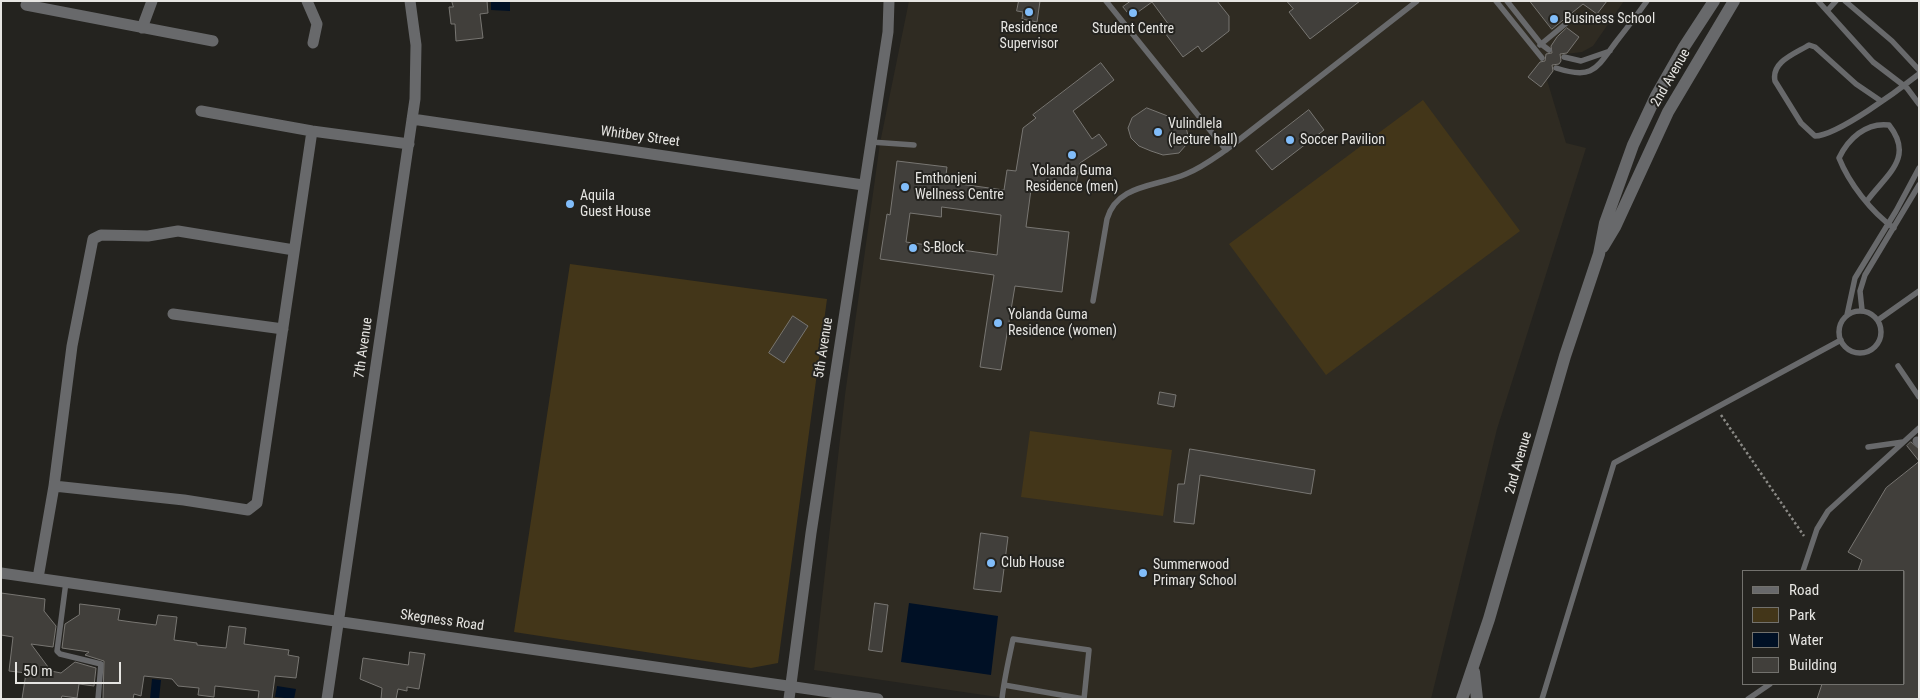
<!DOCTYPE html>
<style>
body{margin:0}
#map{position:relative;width:1920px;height:700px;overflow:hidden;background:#24231f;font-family:"Roboto Condensed",sans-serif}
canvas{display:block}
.frame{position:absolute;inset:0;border:2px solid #e6e5e2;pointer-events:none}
.legend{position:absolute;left:1742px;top:570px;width:162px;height:115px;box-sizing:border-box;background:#24231f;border:1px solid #72716d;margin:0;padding:6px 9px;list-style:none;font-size:15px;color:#e6e5e2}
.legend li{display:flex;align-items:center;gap:10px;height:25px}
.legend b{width:25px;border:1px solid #72716d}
.scale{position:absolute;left:15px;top:662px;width:106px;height:22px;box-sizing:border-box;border:2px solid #e6e5e2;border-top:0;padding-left:6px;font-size:15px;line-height:18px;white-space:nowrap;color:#e6e5e2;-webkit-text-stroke:4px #24231f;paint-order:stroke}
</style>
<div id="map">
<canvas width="1920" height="700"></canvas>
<div class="frame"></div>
<ul class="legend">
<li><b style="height:6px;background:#68696b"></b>Road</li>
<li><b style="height:14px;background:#433619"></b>Park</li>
<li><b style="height:14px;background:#001025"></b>Water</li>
<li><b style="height:14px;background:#413f3b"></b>Building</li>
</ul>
<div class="scale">50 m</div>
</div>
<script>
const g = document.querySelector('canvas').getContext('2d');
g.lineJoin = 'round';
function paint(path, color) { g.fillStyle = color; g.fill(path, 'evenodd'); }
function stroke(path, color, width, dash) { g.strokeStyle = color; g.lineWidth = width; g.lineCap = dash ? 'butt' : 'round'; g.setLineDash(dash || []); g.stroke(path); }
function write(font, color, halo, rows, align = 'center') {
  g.font = font + ' "Roboto Condensed",sans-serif'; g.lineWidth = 4; g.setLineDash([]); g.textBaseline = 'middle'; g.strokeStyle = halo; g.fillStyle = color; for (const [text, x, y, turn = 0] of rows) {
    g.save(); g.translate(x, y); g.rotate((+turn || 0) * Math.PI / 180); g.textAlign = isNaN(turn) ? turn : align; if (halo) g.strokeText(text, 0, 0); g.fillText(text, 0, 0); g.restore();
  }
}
paint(new Path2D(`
 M909,1H1624L1593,46L1582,52L1566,54L1547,80L1566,143L1586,148L1497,429L1431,699H1011L814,670L845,395L880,143Z`), '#2f2b22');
paint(new Path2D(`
 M1423,100L1520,231L1326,375L1229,244Z
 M570,264L827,299L778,663L751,668L514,632Z
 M1030,431L1172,450L1163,516L1021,497Z`), '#433619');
paint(new Path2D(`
 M491,1L510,2V11L491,10Z
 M909,603L998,616L991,675L901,662Z
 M152,679L161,680L159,699H150Z
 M277,686L296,689L294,699L275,697Z`), '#001025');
const building = new Path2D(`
 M452,1H487L488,13L480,14L483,38L456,41L455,24H451L449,7H453Z
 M1019,1H1040L1037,22L1022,19L1023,12L1017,11Z
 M1131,1H1217L1229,16V31L1202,52L1198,46L1183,57L1162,29L1169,25L1152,2L1131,17L1123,7Z
 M1287,1H1360L1310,39L1289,12L1293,9Z
 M1530,1H1607L1597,14L1583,4L1552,29Z
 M1567,28L1579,37L1567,53L1560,54L1561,61L1559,64L1552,65L1553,71L1541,87L1528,77L1540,62L1545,61L1546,54L1552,53L1551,46L1557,37Z
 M1101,63L1114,80L1073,111L1092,139L1099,134L1107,145L1080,163L1075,189L1032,182L1026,227L1069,232L1062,292L1015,286L1001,370L980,367L994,275L880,259L887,214L890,215L897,161L947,167L945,182L1004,190L1007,170L1016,171L1023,128L1036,118L1033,115ZM942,207L1001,215L997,255L906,242L910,213L941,217Z
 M1147,108L1178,120L1186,127L1188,136L1186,145L1179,153L1163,155L1151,151L1139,146L1131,138L1128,128L1132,118Z
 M1309,110L1324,130L1272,170L1256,151Z
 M793,316L808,326L784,363L769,353Z
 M1160,392L1176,395L1174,407L1158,404Z
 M1911,442L1919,449V461L1907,446Z
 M1190,449L1315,470L1311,494L1200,475L1194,524L1174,522L1178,484H1184Z
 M1919,462V699H1817L1822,684H1904V571H1858L1862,560L1848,552L1886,488Z
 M981,533L1008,537L1001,592L974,589Z
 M1,593L45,599L44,611L56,626L53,647L31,644L51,671L61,673L75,662L96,668L94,686L79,684L77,698L62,696L61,699H22L26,673L9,671L13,637L1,635Z
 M875,603L888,605L882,652L869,650Z
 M80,604L120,609L118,620L132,622L156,625L158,615L177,617L174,640L197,643V645L226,648L229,626L246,628L244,644L289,650L288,655L299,657L296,678L275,676L272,699H258L259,691L215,686L214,697L198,695L199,688L178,686L172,679L144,676L141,696L134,694L133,699H103L104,661L85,655L89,652L62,648L65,624L79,615Z
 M410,652L425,654L419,689L407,687V691L398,689L396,699H381L382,688L360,679L363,658L408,665Z`);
paint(building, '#413f3b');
stroke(building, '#787672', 1);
stroke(new Path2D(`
 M1721,415L1804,536`), '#8a8985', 2.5, [2.5, 2.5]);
stroke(new Path2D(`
 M1496,1L1542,58
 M1507,1L1541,44L1549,50
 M1818,1L1873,62L1907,88L1919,104
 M1845,1L1892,41L1919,70
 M1827,11L1836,1
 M1540,45L1575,16
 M1564,57L1581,61L1610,51
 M1556,68C1593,80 1596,69 1616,42C1627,28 1637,15 1647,1
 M1881,101L1856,84L1815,47L1809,45C1794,54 1771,62 1775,81L1801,123L1815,136C1837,136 1900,89 1919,74
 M871,142L914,145
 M1226,150L1417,1
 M1867,201C1886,175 1915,158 1889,125C1866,122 1848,139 1839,158C1849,183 1871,212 1894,228
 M1093,301L1107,219C1117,184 1156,187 1186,174C1201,168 1213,159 1226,150L1106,1
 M1862,310L1860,291L1865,275L1919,185
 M1839 332a21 21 0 1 1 42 0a21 21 0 1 1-42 0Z
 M1847,315L1855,278L1896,211L1919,168
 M1878,320L1919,291
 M1898,366L1919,397
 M1868,447L1903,442
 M1803,571L1817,529L1828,511L1919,428
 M66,582L57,651L60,654L101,664L98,699
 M1002,699C1004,679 1009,659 1013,639L1089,650L1084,699L1004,685
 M1542,699L1614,463L1841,340
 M1748,699L1770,684`), '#68696b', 5.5);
stroke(new Path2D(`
 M1917,441L1919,443`), '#68696b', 9);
stroke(new Path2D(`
 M307,1L317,24L313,43
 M26,5L213,41
 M142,28L152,1
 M201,111L312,131L409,144
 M412,119L863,185
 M173,314L283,329
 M54,486L72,346L93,239L101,235L148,236L178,231L294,250
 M1,573L878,699
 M38,578L54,486L184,500L248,510L257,503L312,131
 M327,699L415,99L416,45L410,1
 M789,699L811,533L888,32L889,1`), '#68696b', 11);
stroke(new Path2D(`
 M1603,247L1615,227L1668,112L1734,1
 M1474,672L1477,699
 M1462,699L1489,619L1565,356L1599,254L1605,223L1633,145L1656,96L1684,47L1714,1`), '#68696b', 12);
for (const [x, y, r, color] of [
 [1029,12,5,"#81bdfa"],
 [1133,13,5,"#81bdfa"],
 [1554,19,5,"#81bdfa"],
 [1158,132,5,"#81bdfa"],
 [1290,140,5,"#81bdfa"],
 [1072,155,5,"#81bdfa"],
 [905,187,5,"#81bdfa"],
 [570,204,5,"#81bdfa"],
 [913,248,5,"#81bdfa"],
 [998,323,5,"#81bdfa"],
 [991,563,5,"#81bdfa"],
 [1143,573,5,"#81bdfa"]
]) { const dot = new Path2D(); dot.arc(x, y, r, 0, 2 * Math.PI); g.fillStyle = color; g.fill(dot); stroke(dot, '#24231f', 2); }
write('14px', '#e6e5e2', '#24231f', [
 ["Business School",1564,19],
 ["Residence",1029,28,"center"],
 ["Supervisor",1029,44,"center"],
 ["Student Centre",1133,29,"center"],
 ["Vulindlela",1168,124],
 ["(lecture hall)",1168,140],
 ["Soccer Pavilion",1300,140],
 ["Yolanda Guma",1072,171,"center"],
 ["Residence (men)",1072,187,"center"],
 ["Emthonjeni",915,179],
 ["Wellness Centre",915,195],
 ["Aquila",580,196],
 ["Guest House",580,212],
 ["S-Block",923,248],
 ["Yolanda Guma",1008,315],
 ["Residence (women)",1008,331],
 ["Club House",1001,563],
 ["Summerwood",1153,565],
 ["Primary School",1153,581]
], 'left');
write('14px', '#e6e5e2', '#24231f', [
 ["2nd Avenue",1671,78,-60],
 ["Whitbey Street",640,137,8],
 ["7th Avenue",364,348,-82],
 ["5th Avenue",824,348,-81],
 ["2nd Avenue",1519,463,-74],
 ["Skegness Road",442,621,8]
]);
</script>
